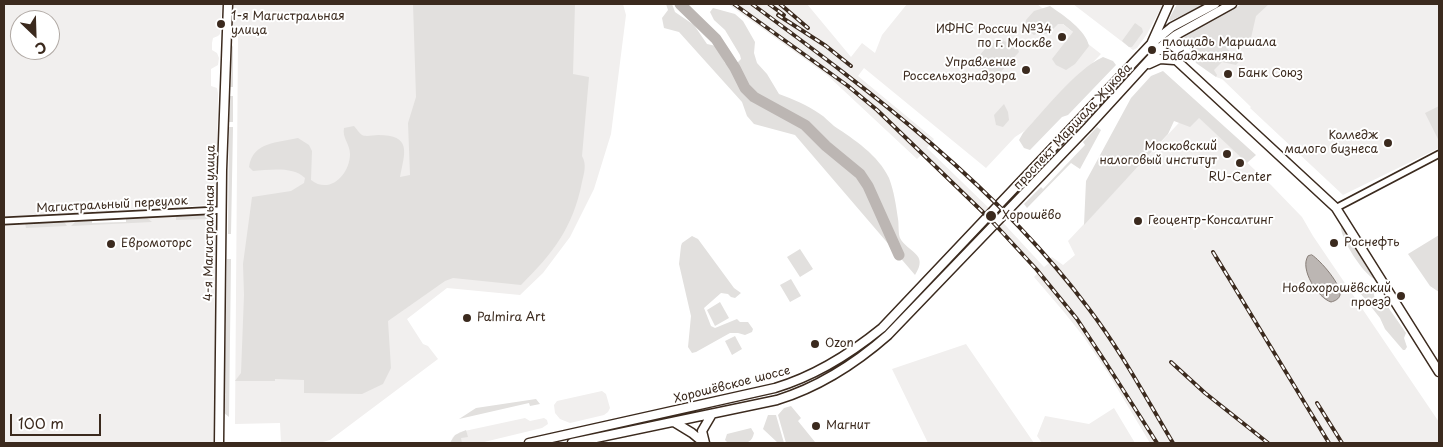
<!DOCTYPE html>
<meta charset="utf-8">
<style>
body{margin:0}
#map{position:relative;width:1443px;height:447px;overflow:hidden;background:#fff;font-family:"Playpen Sans",sans-serif}
canvas{display:block}
.frame{position:absolute;inset:0;border:5px solid #3b2a1e;pointer-events:none}
.north{position:absolute;left:10px;top:10px;width:50px;height:50px;box-sizing:border-box;background:#fff;border:1px solid #b1aaa5;border-radius:50%;rotate:156deg;font-size:14px;font-weight:700;line-height:20px;text-align:center;color:#3b2a1e}
.north::after{content:'';display:block;margin:auto;width:18px;height:22px;background:#3b2a1e;clip-path:polygon(50% 0,100% 100%,50% 72%,0 100%)}
.scale{position:absolute;left:10px;top:414px;width:91px;height:22px;box-sizing:border-box;border:2px solid #3b2a1e;border-top:0;padding-left:6px;font-size:15px;line-height:18px;white-space:nowrap;color:#3b2a1e;-webkit-text-stroke:4px #fff;paint-order:stroke}
</style>
<div id="map">
<canvas width="1443" height="447"></canvas>
<div class="frame"></div>
<div class="north">С</div>
<div class="scale">100 m</div>
</div>
<script>
const g = document.querySelector('canvas').getContext('2d');
g.lineJoin = 'round';
function paint(path, color) { g.fillStyle = color; g.fill(path, 'evenodd'); }
function stroke(path, color, width, dash) { g.strokeStyle = color; g.lineWidth = width; g.lineCap = dash ? 'butt' : 'round'; g.setLineDash(dash || []); g.stroke(path); }
function write(font, color, halo, rows, align = 'center') {
  g.font = font + ' "Playpen Sans",sans-serif'; g.lineWidth = 4; g.setLineDash([]); g.textBaseline = 'middle'; g.strokeStyle = halo; g.fillStyle = color; for (const [text, x, y, turn = 0] of rows) {
    g.save(); g.translate(x, y); g.rotate((+turn || 0) * Math.PI / 180); g.textAlign = isNaN(turn) ? turn : align; if (halo) g.strokeText(text, 0, 0); g.fillText(text, 0, 0); g.restore();
  }
}
paint(new Path2D(`
 M4,4H222L220,34L218,36L213,38L212,43V50L217,53L219,58L218,65L211,69V86L217,88L218,93L217,160L214,164H209V176L214,177L218,184L217,198L214,203L209,205L4,217ZM20,20H50V50H20Z
 M232,4H623L626,15L611,134L594,189L570,237L543,273L520,295L447,288L407,319L423,344L428,346L438,359L330,440L319,443H281L280,423L235,424L238,36L233,34L231,28Z
 M728,4H807L851,57L862,43L875,53L882,35L907,4H1037L1101,54L1032,126L1015,137L986,168L864,68L858,76L934,139L927,148L995,214L1044,267L1049,263L1047,261L1052,257L1063,265L1075,255L1068,241L1191,110L1271,185L1302,217L1313,236L1439,422V443H1150L1108,373L1083,336L1064,312L1034,277L1038,273L988,220L921,155L917,159L827,75Z
 M1073,4H1163L1147,34L1137,48L1133,50Z
 M1265,4H1439V148L1343,195L1250,108L1251,107L1222,79L1216,77L1211,60Z
 M209,214L215,217L217,224L215,443H4V224L92,220V223L126,222V218Z
 M966,344L1003,398L1034,443H928L892,369Z
 M602,391L606,394L610,408L608,412L604,415L570,423L560,419L555,413L554,405L557,401Z
 M1114,408L1135,443H1042L1037,436L1045,416L1089,424Z
 M525,418L530,421L544,418L547,420L548,424L542,428L480,443H450L453,437L460,432Z`), '#f1efee');
paint(new Path2D(`
 M413,4H575L573,74L589,77L582,156C587,165 584,173 582,182C573,228 553,253 521,285L453,278L445,281L388,321L391,368L383,384L362,394L304,393V380L275,379V381H235L241,373L244,295L243,264L252,197L291,191L304,183L305,178C293,166 269,170 253,171L249,167C253,141 278,143 298,138L309,145L312,151L311,180C330,195 350,174 350,154C350,144 342,138 344,128L354,126C357,129 359,133 362,135C366,137 373,135 378,135C412,135 405,152 400,177L410,175L408,123L416,97Z
 M666,4H672L675,12L694,25L707,44L716,46L725,63L729,65L738,62L741,59L740,55L725,30L714,20L710,12L713,8L735,14L743,21L755,42L754,53L757,63L767,74L779,94C793,99 807,105 820,114C825,117 829,122 834,126C855,140 878,155 889,178C894,191 896,205 898,219C899,224 898,233 900,238C908,253 929,253 915,275L795,135L754,124L747,116L742,102L679,32L664,28L662,18L668,10Z
 M1177,4H1206L1170,21L1169,19Z
 M1242,4H1269L1256,16L1251,38L1234,41L1226,48L1240,60L1236,65L1222,62L1214,70L1217,75L1216,77L1196,63L1184,37L1211,20Z
 M1050,6C1063,15 1086,30 1089,46L1075,64L1066,70L1056,65L1052,59L1073,32L1063,24H1058L1048,34L1038,33L1034,35L1025,28L1026,20L1034,11Z
 M1135,23L1142,28L1143,32L1132,47H1129L1122,41Z
 M1000,39L1017,47L1019,52L997,76L992,77L982,69L977,58L987,47Z
 M233,45V87H230V51Z
 M1103,57L1113,61L1116,65L1068,115L1062,117L1030,150L1024,148L1019,140L1023,133C1045,110 1075,70 1103,57Z
 M1163,71L1256,155L1247,163L1199,118L1190,127L1174,121L1168,134L1084,225L1086,181L1131,98L1151,76Z
 M230,96H233V122H229Z
 M1004,104L1008,112L1009,120L1003,127L996,125L994,115Z
 M1439,106V141L1425,113Z
 M229,127H233L231,234H228Z
 M1097,127L1101,130L1080,169L1071,163L1027,208L1024,204L1041,187L1043,189L1085,145L1083,142Z
 M208,215L207,219L176,220V216Z
 M126,218H147L152,222L71,226L76,221L92,220V223L126,222Z
 M61,221L65,223L67,226L26,228L25,223Z
 M1343,226L1375,277L1374,279C1363,273 1341,240 1341,227Z
 M1439,235V292L1430,286L1408,254Z
 M692,236L698,239L734,288L741,293L735,298L731,297L728,294L721,293L704,308L711,326L715,328L737,319L740,322H748L753,329L752,332L745,335L738,333H730L696,352L692,353L688,347L691,316L679,264L681,246L682,243Z
 M800,249L813,269L800,277L787,257Z
 M227,259H231L229,417L224,413Z
 M791,279L801,296L790,302L780,285Z
 M1361,282L1369,284L1373,288L1375,301L1388,307L1406,333L1404,338L1407,347L1405,350H1403L1385,329L1380,318L1357,289L1356,285Z
 M720,302L729,318L715,326L707,310Z
 M735,336L742,349L732,355L725,341Z
 M536,399L540,404L530,406L529,403L459,419L476,408Z
 M791,406L801,418L798,421L815,442L814,443H786L778,415L784,408Z
 M768,415H776L784,443H778L763,429Z
 M751,428L754,433C751,447 740,443 728,443L725,440L727,434Z
 M466,430L468,437L461,438L462,443H450L455,435Z`), '#e2e0de');
const water = new Path2D(`
 M1312,255C1320,260 1342,285 1340,295C1339,299 1335,301 1331,302C1318,298 1299,269 1308,256Z`);
paint(water, '#bcb6b3');
stroke(water, '#887e77', 1);
stroke(new Path2D(`
 M680,4L716,39L735,68L745,88L754,97L805,125L826,146L860,174L868,186L899,255`), '#bcb6b3', 11);
const street = new Path2D(`
 M1336,208L1439,154
 M4,221L222,210`);
const secondary = new Path2D(`
 M1152,42L1169,4
 M1157,47L1176,60L1336,208L1439,372
 M1149,64L1160,59L1174,60
 M674,422L692,433L704,443
 M219,443L222,170L228,4
 M529,443L775,388C815,376 850,354 882,328L1151,44L1172,27L1215,4
 M572,443L777,400C819,387 855,364 888,335L1088,127L1163,45L1176,35L1232,4
 M705,443L702,431L712,414`);
stroke(street, '#3b2a1e', 9);
stroke(secondary, '#3b2a1e', 11);
stroke(street, '#fff', 5.5);
stroke(secondary, '#fff', 8);
const rail = new Path2D(`
 M734,4L848,86L877,110L989,218L1037,270L1077,319L1104,360L1157,443
 M752,4C874,94 997,186 1089,309C1121,351 1146,398 1173,443
 M769,4L784,15
 M780,4L808,28
 M778,15L826,46L851,66
 M1213,252L1329,443
 M1171,362L1205,393L1268,443
 M1317,403L1342,443`);
stroke(rail, '#3b2a1e', 4);
stroke(rail, '#fff', 2, [5.5]);
for (const [x, y, r, color] of [
 [221,24,5,"#3b2a1e"],
 [1062,37,5,"#3b2a1e"],
 [1152,50,5,"#3b2a1e"],
 [1026,70,5,"#3b2a1e"],
 [1228,74,5,"#3b2a1e"],
 [1388,143,5,"#3b2a1e"],
 [1227,154,5,"#3b2a1e"],
 [1240,163,5,"#3b2a1e"],
 [991,216,6,"#3b2a1e"],
 [1138,221,5,"#3b2a1e"],
 [1334,243,5,"#3b2a1e"],
 [111,244,5,"#3b2a1e"],
 [1401,296,5,"#3b2a1e"],
 [467,318,5,"#3b2a1e"],
 [815,344,5,"#3b2a1e"],
 [816,426,5,"#3b2a1e"]
]) { const dot = new Path2D(); dot.arc(x, y, r, 0, 2 * Math.PI); g.fillStyle = color; g.fill(dot); stroke(dot, '#fff', 2); }
write('12px', '#3b2a1e', '#fff', [
 ["1-я Магистральная",231,17],
 ["улица",231,31],
 ["ИФНС России №34",1052,30,"right"],
 ["по г. Москве",1052,44,"right"],
 ["площадь Маршала",1162,43],
 ["Бабаджаняна",1162,57],
 ["Управление",1016,63,"right"],
 ["Россельхознадзора",1016,77,"right"],
 ["Банк Союз",1238,74],
 ["Колледж",1378,136,"right"],
 ["малого бизнеса",1378,150,"right"],
 ["Московский",1217,147,"right"],
 ["налоговый институт",1217,161,"right"],
 ["RU-Center",1240,178,"center"],
 ["Хорошёво",1002,216],
 ["Геоцентр-Консалтинг",1148,221],
 ["Роснефть",1344,243],
 ["Евромоторс",121,244],
 ["Новохорошёвский",1391,289,"right"],
 ["проезд",1391,303,"right"],
 ["Palmira Art",477,318],
 ["Ozon",825,344],
 ["Магнит",826,426]
], 'left');
write('12px', '#3b2a1e', '#fff', [
 ["проспект Маршала Жукова",1073,127,-47],
 ["Магистральный переулок",112,205,-3],
 ["4-я Магистральная улица",210,223,-89],
 ["Хорошёвское шоссе",732,385,-14]
]);
</script>
